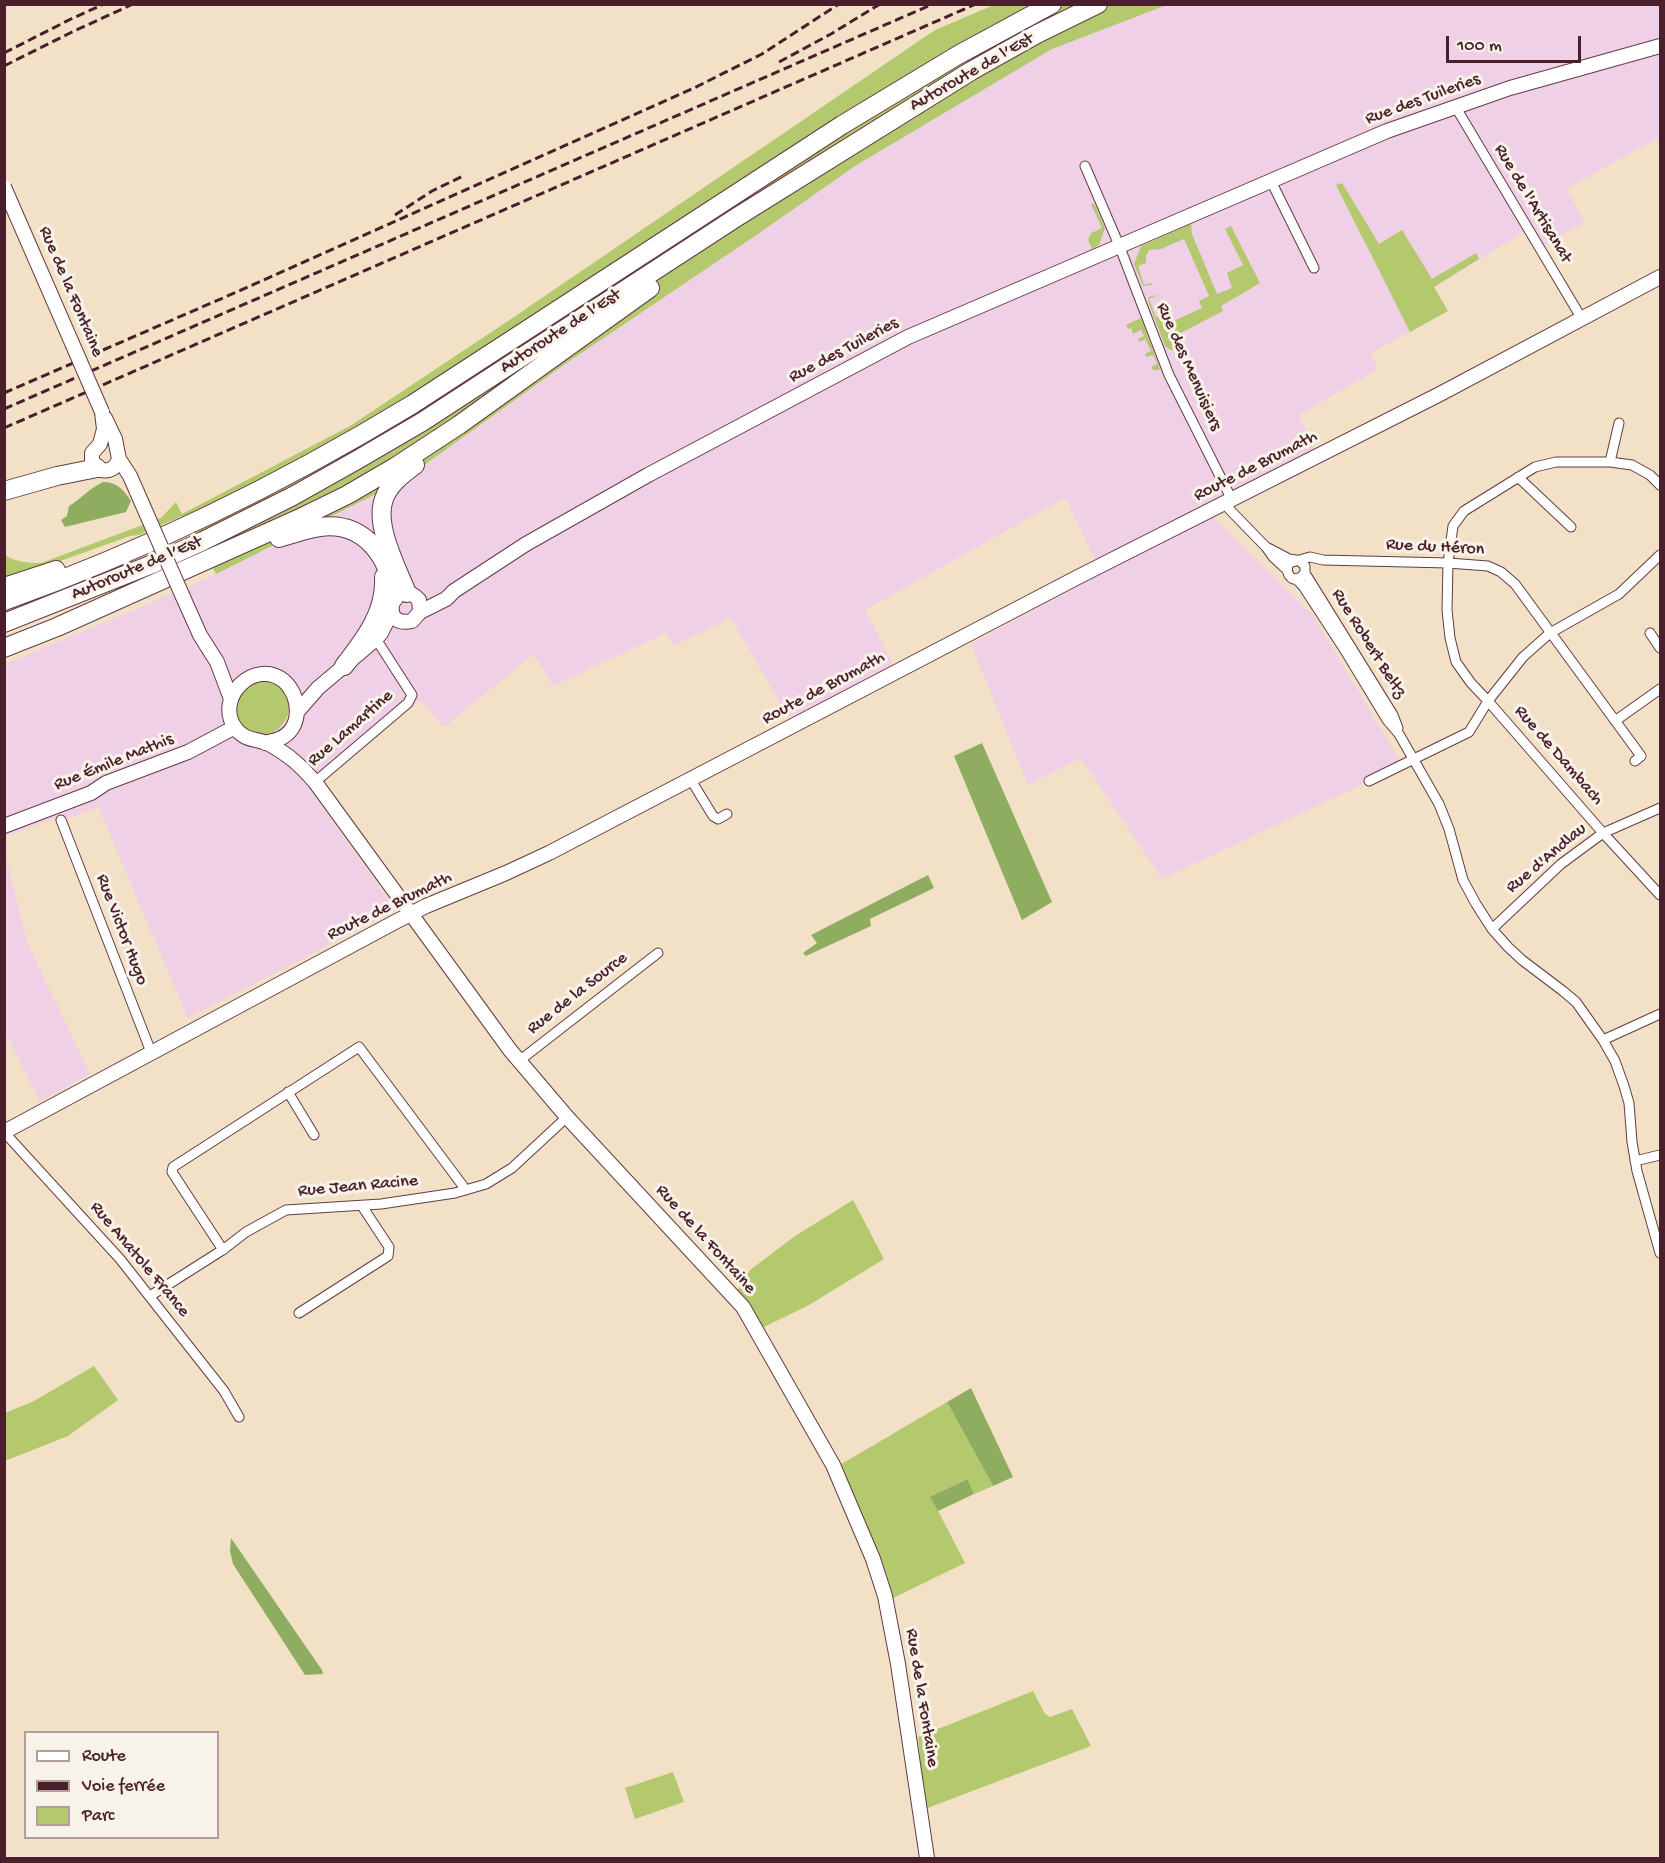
<!DOCTYPE html>
<meta charset="utf-8">
<style>
body{margin:0}
#map{position:relative;width:1665px;height:1863px;overflow:hidden;background:#f3e1c7;font-family:"Gochi Hand",sans-serif}
canvas{display:block}
.frame{position:absolute;inset:0;border:6px solid #4a1f2b;pointer-events:none}
.legend{position:absolute;left:24px;top:1731px;width:195px;height:108px;box-sizing:border-box;background:#f7f3e8;border:2px solid #b29e9c;margin:0;padding:8px 10px;list-style:none;font-size:18px;color:#4a1f2b}
.legend li{display:flex;align-items:center;gap:12px;height:30px}
.legend b{width:30px;border:2px solid #b29e9c}
.scale{position:absolute;left:1446px;top:36px;width:135px;height:27px;box-sizing:border-box;border:3px solid #4a1f2b;border-top:0;padding-left:8px;font-size:18px;line-height:21px;white-space:nowrap;color:#4a1f2b;-webkit-text-stroke:4px #f7f3e8;paint-order:stroke}
</style>
<div id="map">
<canvas width="1665" height="1863"></canvas>
<div class="frame"></div>
<ul class="legend">
<li><b style="height:8px;background:#fff"></b>Route</li>
<li><b style="height:8px;background:#4a1f2b"></b>Voie ferrée</li>
<li><b style="height:16px;background:#b4c96d"></b>Parc</li>
</ul>
<div class="scale">100 m</div>
</div>
<script>
const g = document.querySelector('canvas').getContext('2d');
g.lineJoin = 'round';
function paint(path, color) { g.fillStyle = color; g.fill(path, 'evenodd'); }
function stroke(path, color, width, dash) { g.strokeStyle = color; g.lineWidth = width; g.lineCap = dash ? 'butt' : 'round'; g.setLineDash(dash || []); g.stroke(path); }
function write(font, color, halo, rows, align = 'center') {
  g.font = font + ' "Gochi Hand",sans-serif'; g.lineWidth = 6; g.setLineDash([]); g.textBaseline = 'middle'; g.strokeStyle = halo; g.fillStyle = color; for (const [text, x, y, turn = 0] of rows) {
    g.save(); g.translate(x, y); g.rotate((+turn || 0) * Math.PI / 180); g.textAlign = isNaN(turn) ? turn : align; if (halo) g.strokeText(text, 0, 0); g.fillText(text, 0, 0); g.restore();
  }
}
paint(new Path2D(`
 M1167,5H1660V137L1566,189L1585,222L1544,246L1531,228L1434,287L1448,311L1371,353L1378,369L1299,415L1316,452L1212,516L1313,615L1401,763L1359,786L1162,879L1081,758L1028,785L971,644L1102,573L1065,498L865,610L894,666L790,720L731,618L673,646L666,633L553,686L534,654L444,727L420,700L310,790L396,910L188,1018L98,807L67,819L62,812L56,815L55,818L5,837V664L139,608L216,574L402,481L568,362L758,234L855,166L1052,49Z
 M5,852L27,942L90,1074L40,1101L5,1032Z`), '#efd0e6');
paint(new Path2D(`
 M994,5H1167L1052,49L855,166L758,234L568,362L402,481L216,574L182,516L139,535L130,536L5,581L4,555C17,562 27,563 41,563L161,518L176,502L182,514L350,426L511,319L935,30Z
 M1342,183L1379,244L1402,230L1432,279L1476,253L1479,259L1434,287L1448,311L1410,332L1336,185Z
 M1094,203L1105,228L1099,245L1092,249L1088,240L1091,233L1102,228L1091,204Z
 M1191,224L1192,234L1217,294L1232,288L1227,273L1243,265L1225,229L1231,226L1260,283L1221,306L1223,311L1171,338L1176,349L1171,350L1165,346L1148,301L1149,297L1156,295V296L1149,299L1156,317L1166,314L1169,323L1202,308L1199,301L1209,296L1184,239L1161,249L1149,250L1146,256V263L1138,266L1144,285L1151,283L1152,285L1143,286L1134,264L1141,246Z
 M1141,318L1160,369L1159,370H1154L1151,367L1157,364L1153,355L1146,357L1145,354L1151,351L1145,339L1140,342L1138,339L1144,336L1141,330L1133,334L1131,328L1128,329L1126,325Z
 M262,678C268,680 275,681 279,685C308,706 272,753 244,728C239,724 235,718 235,712C235,705 238,697 239,689Z
 M853,1200L884,1259L809,1305L760,1329L737,1291L750,1270L795,1236Z
 M94,1366L118,1400L68,1436L5,1461V1413L34,1401Z
 M947,1402L993,1486L974,1494L966,1479L931,1497L965,1563L889,1600L838,1466Z
 M1033,1691L1045,1714L1050,1717L1072,1709L1091,1746L925,1809L918,1737Z
 M673,1772L684,1802L635,1819L625,1788Z`), '#b4c96d');
paint(new Path2D(`
 M103,482C117,482 124,490 131,501L126,512L65,527L61,520L67,516L69,506C82,498 90,488 103,482Z
 M982,743L1052,902L1022,920L954,756Z
 M928,875L934,888L870,919L871,926L806,956L803,953L817,943L811,935Z
 M971,1388L1013,1477L993,1486L947,1402Z
 M967,1479L974,1494L938,1511L930,1497Z
 M231,1538L322,1670L323,1674L305,1675L233,1564L230,1551Z`), '#8fad60');
const street = new Path2D(`
 M1455,106L1582,319
 M1085,166L1119,245L1169,375L1229,494V509L1266,547L1273,557L1287,570
 M1271,181L1314,268
 M1610,462L1619,423
 M1518,477L1571,527
 M1660,485L1650,475L1632,465L1610,462H1556L1535,467L1464,511L1453,526L1448,563L1447,610L1450,638L1456,662L1471,683L1488,701L1603,833L1660,895
 M1266,547L1289,559L1296,560
 M1300,561L1305,566V573L1300,578L1293,579C1287,575 1286,569 1289,563L1310,557L1323,560L1448,563L1488,566L1501,572L1515,584L1641,756L1635,761
 M1305,573L1393,715L1398,728
 M1296,579L1303,586L1344,649L1387,720L1399,734L1439,804L1449,829L1463,880L1476,904L1492,929L1508,947L1522,960L1563,991L1576,1002L1603,1040L1615,1061L1624,1086L1629,1103L1632,1142L1637,1171L1660,1253
 M1650,633L1660,648
 M1615,721L1660,689
 M691,780L713,816L718,819L727,814
 M1369,781L1469,732L1488,701L1523,657L1550,633L1619,594L1660,555
 M315,782L408,703L412,695L376,639
 M61,820L151,1052
 M1492,929L1561,864L1603,833L1660,808
 M1603,1040L1660,1014
 M519,1061L658,953
 M288,1092L314,1135
 M4,1132L120,1259L224,1391L239,1417
 M1635,1161L1660,1155
 M223,1250L172,1172L173,1167L359,1047L466,1190
 M150,1296L224,1249L246,1232L286,1210L381,1204L455,1193L486,1184L512,1168L567,1117
 M299,1313L388,1256L389,1247L362,1206`);
const secondary = new Path2D(`
 M102,412L104,429L100,444L92,453V461L100,470C110,472 116,468 119,459
 M105,418L115,439L119,459L130,476L137,492
 M183,597L200,635L217,662L231,699
 M420,612L419,600C394,573 376,629 412,621L420,612L446,599L454,591L526,544L648,475L908,337L1387,131L1510,88L1660,46
 M298,711L318,688L376,639L381,633L392,611
 M265,743C269,741 275,741 279,739C303,729 301,696 284,681C254,657 213,699 236,729C247,742 256,738 269,744C289,755 300,765 315,782L510,1050L567,1117L743,1307L833,1465L873,1559L885,1596L898,1664L927,1858
 M4,826L91,793L106,783L188,752L235,727
 M4,1132L395,922L426,906L506,873L549,853L1078,577L1440,394L1660,277`);
const highway = new Path2D(`
 M4,491L57,476L97,468
 M279,538C292,534 306,529 320,527C365,521 390,558 394,598
 M4,587L56,570
 M407,593C397,568 374,525 384,499C389,484 403,474 415,465
 M4,601C147,550 283,483 413,404L842,125L958,55L1052,4
 M4,623L150,565L203,541L293,496L357,460L422,422L737,217L971,71L1037,34L1098,4
 M4,648L57,627L298,519L347,495L395,467L459,425L650,288
 M344,666C365,639 386,612 384,577`);
stroke(street, '#633c42', 11);
stroke(secondary, '#633c42', 16);
stroke(highway, '#633c42', 20);
stroke(street, '#fff', 9);
stroke(secondary, '#fff', 14);
stroke(highway, '#fff', 18);
stroke(new Path2D(`
 M4,53L71,19L104,4
 M779,62L831,34L880,4
 M4,66L70,33L133,4
 M395,215L432,191L463,176
 M4,393L239,291L694,88L762,54L839,4
 M4,409L933,4
 M4,428L976,4`), '#4a1f2b', 3, [9, 4.5]);
const secondaryBridge = new Path2D(`
 M4,187L102,412
 M137,492L183,597`);
stroke(secondaryBridge, '#633c42', 16, []);
stroke(secondaryBridge, '#fff', 14);
write('18px', '#4a1f2b', '#f7f3e8', [
 ["Autoroute de l’Est",972,73,-30],
 ["Rue des Tuileries",1423,100,-20],
 ["Rue de l'Artisanat",1532,204,59],
 ["Rue de la Fontaine",70,292,67],
 ["Autoroute de l’Est",561,332,-33],
 ["Rue des Tuileries",844,351,-28],
 ["Rue des Menuisiers",1188,367,66],
 ["Route de Brumath",1256,467,-27],
 ["Rue du Héron",1435,548,3],
 ["Autoroute de l’Est",137,569,-23],
 ["Rue Robert Beltz",1368,644,58],
 ["Route de Brumath",824,689,-28],
 ["Rue Lamartine",351,729,-41],
 ["Rue de Dambach",1558,756,49],
 ["Rue Émile Mathis",114,763,-22],
 ["Rue d'Andlau",1547,859,-40],
 ["Route de Brumath",390,907,-26],
 ["Rue Victor Hugo",121,930,69],
 ["Rue de la Source",578,994,-38],
 ["Rue Jean Racine",358,1187,-5],
 ["Rue de la Fontaine",705,1240,48],
 ["Rue Anatole France",139,1260,50],
 ["Rue de la Fontaine",921,1698,81]
]);
</script>
